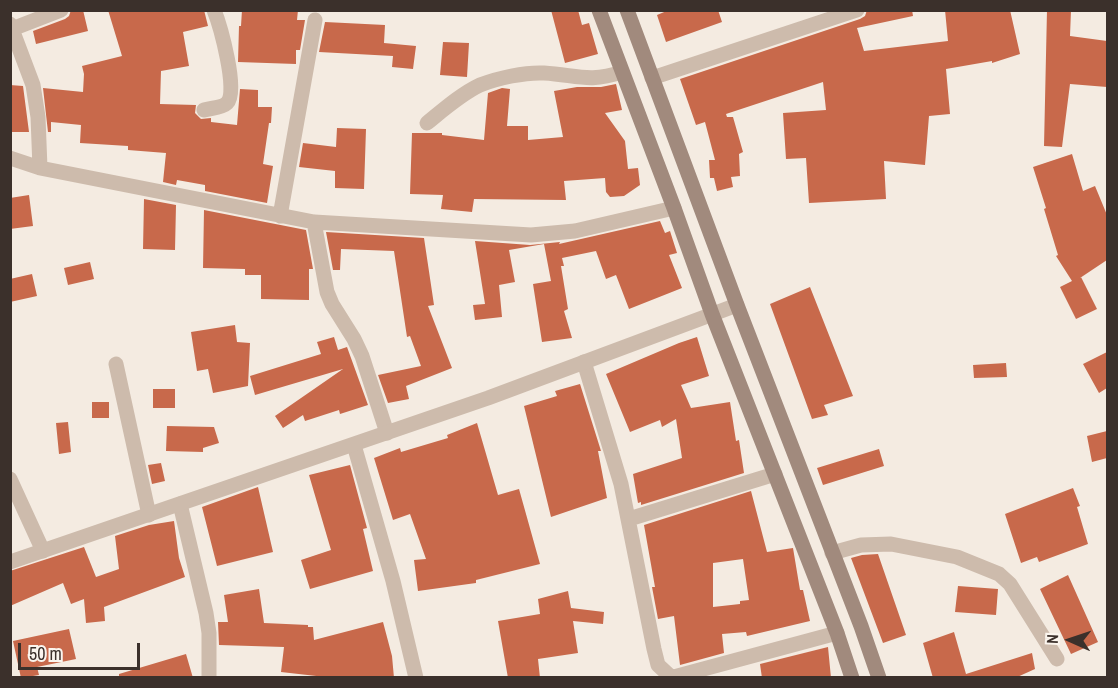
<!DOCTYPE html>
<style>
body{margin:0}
#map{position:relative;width:1118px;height:688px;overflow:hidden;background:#f4ebe1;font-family:"Archivo Narrow",sans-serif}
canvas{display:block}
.frame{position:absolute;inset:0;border:12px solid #3b302b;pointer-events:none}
.north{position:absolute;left:1040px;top:610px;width:60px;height:60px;-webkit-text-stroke:4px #fbf5ee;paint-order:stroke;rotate:273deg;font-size:16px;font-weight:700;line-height:24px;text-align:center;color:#3b302b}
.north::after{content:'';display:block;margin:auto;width:21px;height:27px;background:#3b302b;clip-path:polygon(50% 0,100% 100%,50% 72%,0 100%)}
.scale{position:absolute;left:18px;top:643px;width:122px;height:27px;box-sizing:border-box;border:3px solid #3b302b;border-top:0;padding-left:8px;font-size:18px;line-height:21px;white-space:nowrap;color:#3b302b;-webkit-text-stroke:4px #fbf5ee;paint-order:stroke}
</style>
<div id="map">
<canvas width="1118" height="688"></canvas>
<div class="frame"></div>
<div class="north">N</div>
<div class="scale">50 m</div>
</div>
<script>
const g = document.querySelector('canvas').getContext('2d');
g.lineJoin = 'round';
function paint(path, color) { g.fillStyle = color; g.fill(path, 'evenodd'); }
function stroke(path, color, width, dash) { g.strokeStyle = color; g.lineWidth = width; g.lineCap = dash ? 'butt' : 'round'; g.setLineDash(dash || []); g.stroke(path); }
paint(new Path2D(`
 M71,10H83L88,31L36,44L33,31L65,19L69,16Z
 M108,10H204L208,26L183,32L189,66L161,71L160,104L196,105L195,113L201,119L211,118V122L237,125L240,89L258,90V107H272L271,123H269L263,164L273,166L267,203L205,191V185L177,180L176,185L163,182L166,153L128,150V146L80,143L81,125L51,122V132H48L43,88L83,92L84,74L82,66L122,56Z
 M242,10H298L297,20H305L300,50H296V64L238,62L239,26H241Z
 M551,10H578L582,25L589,23L598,54L565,63Z
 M669,10H718L722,22L666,42L657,15Z
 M867,10H912L913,16L857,28L864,51L948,41L945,10H1010L1020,54L992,63V61L946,69L950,114L929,116L925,165L884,161L886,199L809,203L806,158L786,159L783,113L826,110L823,82L726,114L727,117H733L743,152L739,154L740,176L731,177L733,187L717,191L714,178H710L709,160H715L705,122L696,125L680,79L860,19L865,16Z
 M1047,10H1071L1070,36L1107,41V87L1070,84L1062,147L1044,146Z
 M325,22L385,25L384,43L416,46L413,69L392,67L393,56L319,52Z
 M443,42L469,43L467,77L440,75Z
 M616,84L622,110L605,113L625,141L628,169L638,168L640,185L624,196L610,197L606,192L605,178L564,181L566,200L474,199L472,212L441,209L443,195L410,194L412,133H442V135L484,140L488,93L502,88L510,89L507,126H528V140L563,137L554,91L577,87H601Z
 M10,85L23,86L29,132H10Z
 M337,128L366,129L364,189L335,188V171L299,167L303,143L336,147Z
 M1072,154L1083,191L1095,186L1107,215V260L1080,278L1081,277L1097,309L1076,319L1060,287L1072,281L1056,256L1058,255L1044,209L1046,208L1033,167Z
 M29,195L33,226L10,229V198Z
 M144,199L176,205L175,250L143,249Z
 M204,210L306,230L313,269H309V300L261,299V275H245V269L203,268Z
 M660,221L665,233L670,231L677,253L669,255L682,288L629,309L616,275L606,279L596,251L562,258L564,266H561L568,309L564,311L572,338L542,342L533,284L551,281L544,244L509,250L515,282L499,285L502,317L475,320L473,305L485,304L475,241L530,245L560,242L559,244Z
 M326,232L424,238L434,305L428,306L452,368L406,386L409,399L388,403L378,375L421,366L410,336L407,337L394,251L341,249L340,270H333Z
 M90,262L94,279L68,285L64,268Z
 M32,274L37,296L10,302V279Z
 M810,287L853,396L824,405L828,415L812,419L770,304Z
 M235,325L237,342L250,343L248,386L213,393L208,369L197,371L191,332Z
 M334,337L338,350L347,347L368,405L340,414L339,410L305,421L303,415L283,428L275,416L343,369L255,395L250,376L321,354L317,342Z
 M697,337L709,376L681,385L691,408L730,402L736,441L739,440L744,473L641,505V502L638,503L633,474L682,458L676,419L662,427L660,420L630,432L606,374L679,343Z
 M1107,352V388L1099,393L1083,364Z
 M1006,363L1007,377L974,378L973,365Z
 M580,384L601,451H598L607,498L551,517L524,406L557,396L555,391Z
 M153,389H175V408H153Z
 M92,402H109V418H92Z
 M68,422L71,452L59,454L56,423Z
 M477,423L498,495L519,489L540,564L476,580V583L418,591L414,560L426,559L410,514L393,520L374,458L400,448L401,452L448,438L447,435Z
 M167,426L214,427L219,443L203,448V452L166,451Z
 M1107,431V458L1092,462L1087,436Z
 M879,449L884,466L823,485L817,468Z
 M161,463L165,481L152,484L148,465Z
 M350,465L367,528L363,529L373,571L310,589L301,560L331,550L309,475Z
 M258,487L273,552L217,566L202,507Z
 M1073,488L1080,506L1077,507L1088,544L1039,562L1037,557L1021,563L1005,514Z
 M751,491L767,552L793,548L800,590H803L810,621L747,636L746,632L722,634L724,653L680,665L674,616L658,619L652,587H655L644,525ZM743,559L749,600L740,601V604L713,607V563Z
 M174,521L179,558L185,577L104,607L105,621L86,623L84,599L71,604L63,583L10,606V571L84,547L96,577L119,569L115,536L149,525Z
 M878,554L906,635L883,643L851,558L862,555Z
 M1068,575L1098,642L1071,654L1040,589Z
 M958,586L998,589L996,615L955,612Z
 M259,589L264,623L308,625V627H313L314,640L383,622L392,656L394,678H334L281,672L284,647L219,645L218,622H228L224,595Z
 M568,591L571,608L604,612L603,624L573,621L578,653L538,659L540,678H508L498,621L540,614L538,599Z
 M69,629L76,659L37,667L39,675L21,678L13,641Z
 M954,632L966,674L1032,653L1035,669L1015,678H933L923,643Z
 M828,647L831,678H762L760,664Z
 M186,654L193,678H119V674Z`), '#c8694b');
stroke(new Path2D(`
 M10,24L33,85L38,117L40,168
 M12,29L61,10
 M652,78L857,10
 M204,110C211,108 222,108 227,103C239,92 220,25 214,10
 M427,123C443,110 461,94 480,85C498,78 525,72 544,73C577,75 589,83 622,72
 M10,158L40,168L314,222L531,235L575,231L674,208
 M280,216L315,20
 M314,222L327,292L332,304L354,339L362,356L387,433
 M584,362L621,484L654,649L658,665L672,678
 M116,364L149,515
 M354,445L393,581L416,678
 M10,479L43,551
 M180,504L206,613L209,633V678
 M629,519L775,474
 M832,553L861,545L891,544L957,557L999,574L1010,584L1057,659
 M670,678L837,633`), '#cdbbac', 15);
stroke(new Path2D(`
 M10,562L488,398L737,305`), '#cdbbac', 15);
stroke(new Path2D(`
 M599,10L674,208L712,314L837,633L852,678
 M627,10L737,305L861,626L879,678`), '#a18a7d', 15);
</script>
